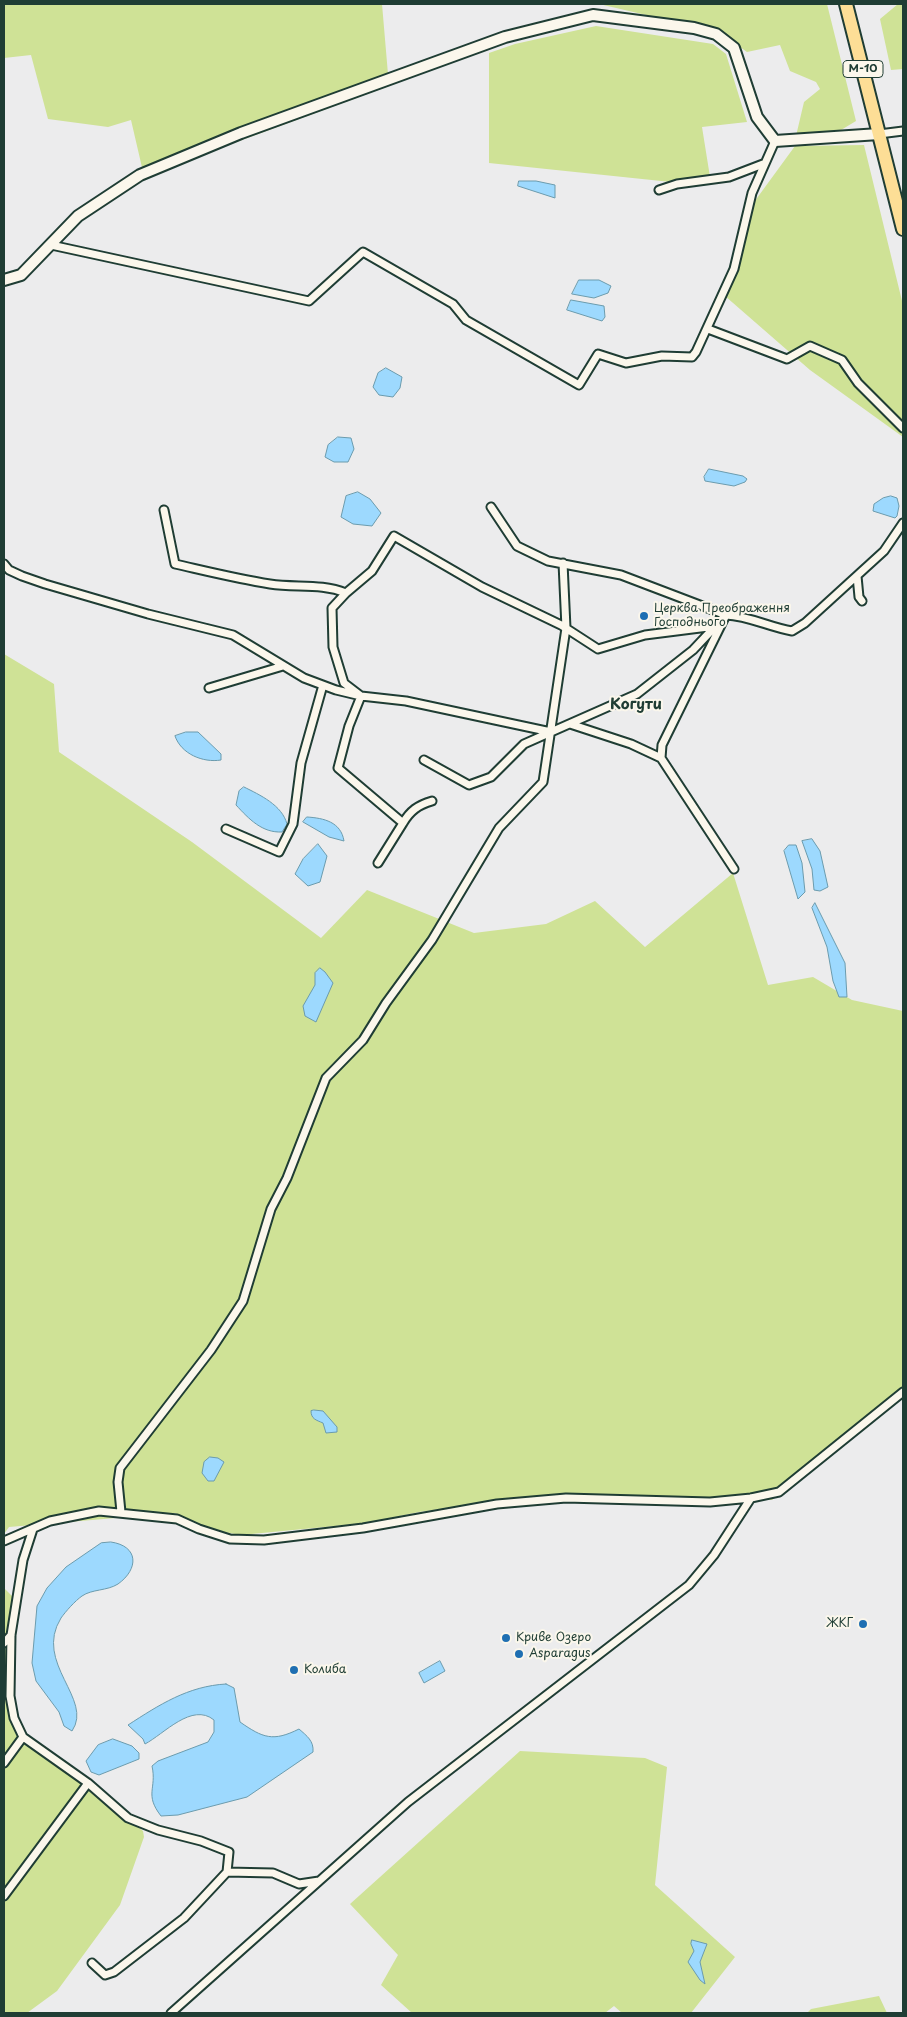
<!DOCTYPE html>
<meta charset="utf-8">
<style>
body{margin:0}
#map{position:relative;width:907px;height:2017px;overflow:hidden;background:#ececed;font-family:"Playpen Sans",sans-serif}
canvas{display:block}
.frame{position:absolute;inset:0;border:5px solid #1f3d34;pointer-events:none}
</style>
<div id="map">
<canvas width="907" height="2017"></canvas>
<div class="frame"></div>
</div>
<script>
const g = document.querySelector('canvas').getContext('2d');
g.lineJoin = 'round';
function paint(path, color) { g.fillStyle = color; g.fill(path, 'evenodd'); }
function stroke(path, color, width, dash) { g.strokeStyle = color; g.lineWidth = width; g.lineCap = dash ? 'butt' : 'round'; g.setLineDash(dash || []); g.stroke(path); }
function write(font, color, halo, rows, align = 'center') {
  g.font = font + ' "Playpen Sans",sans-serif'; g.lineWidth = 4; g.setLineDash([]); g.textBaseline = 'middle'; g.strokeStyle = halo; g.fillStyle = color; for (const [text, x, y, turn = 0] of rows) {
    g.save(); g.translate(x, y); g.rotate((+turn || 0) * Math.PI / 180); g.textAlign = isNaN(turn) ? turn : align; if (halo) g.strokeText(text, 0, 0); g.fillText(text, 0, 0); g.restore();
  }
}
paint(new Path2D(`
 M4,4H382L389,86L144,176L131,120L108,127L48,119L31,55L4,58Z
 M599,4H827L856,121L836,133L796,136L804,102L820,89L816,82L790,71L780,45L747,52L719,32Z
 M898,4H903V69L891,70L880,19Z
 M596,26L713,44L726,54L747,122L702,127L710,177L690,184L489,163V53L515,44Z
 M864,145L903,305V437L810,370L725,296L749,209L795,146Z
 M4,654L54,684L59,752L192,842L321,938L367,890L474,933L546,924L595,901L645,947L733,873L768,985L813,977L852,1000L903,1011V1388L772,1500L612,1495H543L419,1512L367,1523L241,1535L223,1532L191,1522L175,1513L9,1527L4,1534Z
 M4,1588L13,1597L6,1703L22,1742L70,1773L143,1831L144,1837L120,1905L57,1991L27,2013H4Z
 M520,1751L645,1758L667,1767L655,1885L735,1957L691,2013H622L614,2006L605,2013H412L381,1985L398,1955L350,1904Z
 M879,1996L887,2013H807L811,2009Z`), '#cfe296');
const water = new Path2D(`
 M519,181H536L555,185V198L518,186Z
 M579,280H599L611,286L608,293L594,298L572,294Z
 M571,300L604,306L605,317L602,321L567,310Z
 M386,368L402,377L400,388L393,397L379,395L373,387L378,373Z
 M338,437L351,438L354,449L348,462H334L325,457L328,445Z
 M709,469L743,476L747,479L745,482L734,486L705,481L704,477Z
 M358,492L370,499L381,513L372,526L353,524L341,517L346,496Z
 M891,496L897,498L899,506L897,516L895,518L873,511L874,504L883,498Z
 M186,732H198L221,754V760C203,763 181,754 175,736Z
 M244,787C260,795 282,805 287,824L282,832C262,833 249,819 236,805L239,791Z
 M307,817C324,818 341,822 344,841L329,837L303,822Z
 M812,839L820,851L828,887L820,891L814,890L812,869L802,841Z
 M318,844L327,856L320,882L308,886L295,874L303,859Z
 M789,845H796L802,863L805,892L798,899L784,851Z
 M815,903L845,963L847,997H839L833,981L827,947L812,908Z
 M320,968L325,972L333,983L316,1022L305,1016L303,1006L315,985V973Z
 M314,1410L323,1411L337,1427V1432L326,1433L323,1423C316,1420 311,1419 311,1411Z
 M210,1457L218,1458L224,1462L214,1481H208L202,1473L204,1462Z
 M111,1542C139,1546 139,1569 118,1584C107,1591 92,1589 82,1596C75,1601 66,1611 61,1618C33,1663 94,1699 72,1731L64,1726L59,1712L36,1681L32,1663L37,1606L47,1588L66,1567L101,1543Z
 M440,1661L445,1671L424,1683L419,1673Z
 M226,1684L234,1688L240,1722C263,1738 273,1742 299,1729C307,1736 314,1741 313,1752L247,1797L178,1815L161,1816C144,1794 157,1789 152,1766L158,1761L208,1742L214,1732V1720C192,1702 164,1734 145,1744L143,1739L128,1725C159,1705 188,1686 226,1684Z
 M113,1739L132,1746L139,1753V1759L99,1775L91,1772L86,1761L98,1745Z
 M692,1940L707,1944L700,1962L705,1984L700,1980L688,1962L694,1951L691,1944Z`);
paint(water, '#9dd9fe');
stroke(water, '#6b9bad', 1);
const street = new Path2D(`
 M879,134L903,131
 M659,190L677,184L729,177L763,164
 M51,245L309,301L363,252L453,304L466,320L579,385L598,354L626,363L662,356L692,357L696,352L734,269L752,193L775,141
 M708,329L787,359L810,346L842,360L858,383L903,428
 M491,507L517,546L548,561L621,575L726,615L662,745L661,758L734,869
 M164,510L175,564C206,571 238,579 270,584C296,588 321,583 346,593L372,571L394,536L482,587L561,625L598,649L645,635L716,626
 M4,564L9,570L22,576L45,584L148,614L233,635L304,678L336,690L361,696L406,701L551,732L637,694L693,650L726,615C749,616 769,627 792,631L805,623L884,551L903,523
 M857,576L859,597L862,601
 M346,593L332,608L333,647L344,683L361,696L349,726L338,768L403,823L378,863
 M209,688L283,666
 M570,724L631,744L661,758
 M424,760L469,785L491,777L524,744L551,732
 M403,823C410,811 418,805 432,801
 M226,829L279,852L293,824L301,763L323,685
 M121,1512L118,1482L120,1468L211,1350L243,1301L271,1209L287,1178L326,1078L363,1040L386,1003L432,940L499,828L543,782L566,628L563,563
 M33,1529L23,1560L11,1635L10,1696L14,1718L23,1737L88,1783L128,1818L158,1830L201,1841L229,1852L227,1872L273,1873L299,1884L319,1881
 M4,1541L50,1521L99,1511L177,1519L199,1529L230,1539L264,1540L363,1528L497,1504L566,1498L710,1502L751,1498L779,1492L903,1392
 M4,1643L11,1635
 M4,1763L23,1737
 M4,1896L88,1783
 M92,1963L105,1975L114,1972L184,1918L227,1872
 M171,2013L408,1802L689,1585L714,1555L751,1498`);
const secondary = new Path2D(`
 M4,280L21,275L78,216L140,175L241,133L505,37L593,15L694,28L716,34L734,48L757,117L775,141L879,134`);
const highway = new Path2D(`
 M846,4L903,229`);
stroke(street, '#1f3d34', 11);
stroke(secondary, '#1f3d34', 14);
stroke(highway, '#1f3d34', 16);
stroke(street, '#fbf7ec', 7);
stroke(secondary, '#fbf7ec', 10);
stroke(highway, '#fdde96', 12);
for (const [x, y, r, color] of [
 [644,616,5,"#1f6fb2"],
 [863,1624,5,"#1f6fb2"],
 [506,1638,5,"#1f6fb2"],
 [519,1654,5,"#1f6fb2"],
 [294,1670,5,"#1f6fb2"]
]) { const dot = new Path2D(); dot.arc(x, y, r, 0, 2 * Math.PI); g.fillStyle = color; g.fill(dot); stroke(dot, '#fbf7ec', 2); }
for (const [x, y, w] of [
 [863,69,40]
]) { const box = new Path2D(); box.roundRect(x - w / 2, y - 8.5, w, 17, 4); g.fillStyle = '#fbf7ec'; g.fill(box); stroke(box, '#1f3d34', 1); }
write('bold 11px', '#1f3d34', null, [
 ["М-10",863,69]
]);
write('12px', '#1f3d34', '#fbf7ec', [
 ["Церква Преображення",654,609],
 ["Господнього",654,623],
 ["ЖКГ",853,1624,"right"],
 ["Криве Озеро",516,1638],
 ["Asparagus",529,1654],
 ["Колиба",304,1670]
], 'left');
write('bold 15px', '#1f3d34', '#fbf7ec', [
 ["Когути",636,705]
]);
</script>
